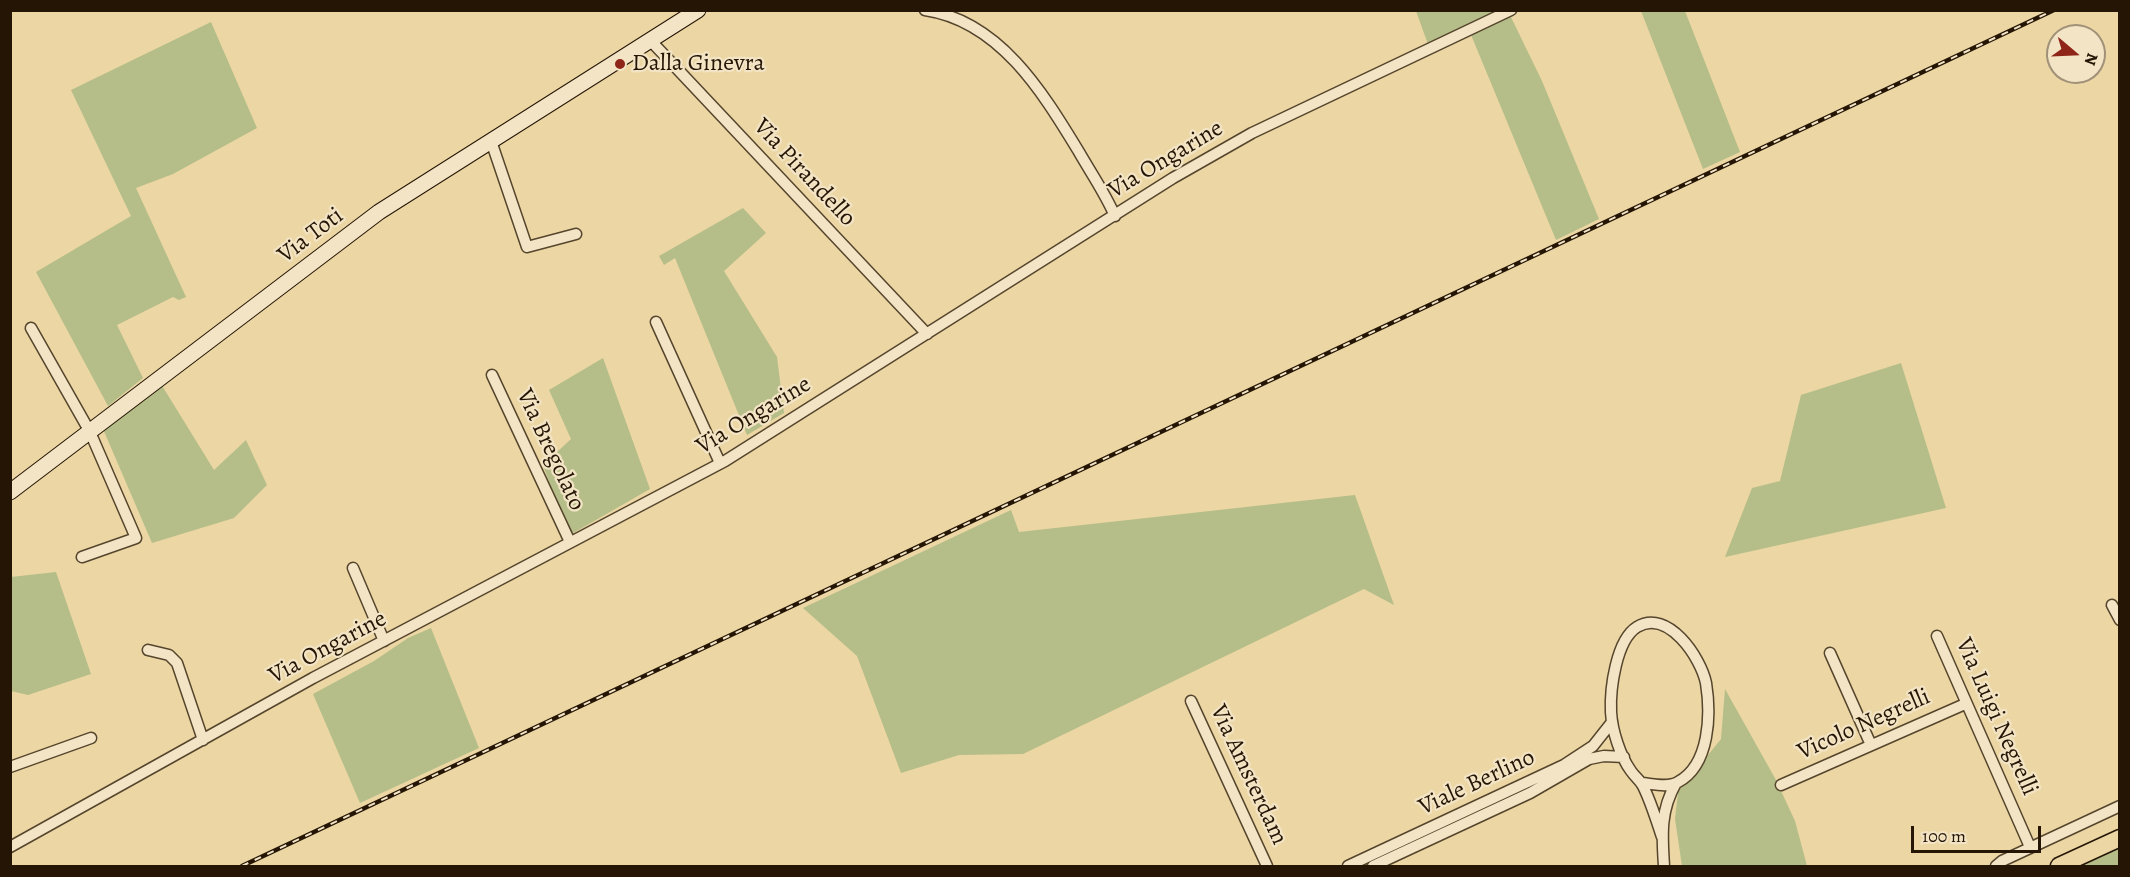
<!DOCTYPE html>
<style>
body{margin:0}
#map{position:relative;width:2130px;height:877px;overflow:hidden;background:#ebd6a4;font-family:Alegreya,serif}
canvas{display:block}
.frame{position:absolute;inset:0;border:12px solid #251505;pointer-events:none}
.north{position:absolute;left:2046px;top:24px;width:60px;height:60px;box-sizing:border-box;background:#f2e4c4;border:2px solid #a09178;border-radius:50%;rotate:109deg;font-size:16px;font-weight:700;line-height:24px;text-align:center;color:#251505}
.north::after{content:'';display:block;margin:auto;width:21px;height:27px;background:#8f2418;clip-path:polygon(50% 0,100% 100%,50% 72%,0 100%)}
.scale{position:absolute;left:1911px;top:826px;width:130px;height:27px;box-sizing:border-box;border:3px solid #251505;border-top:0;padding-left:8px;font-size:18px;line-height:21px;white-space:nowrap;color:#251505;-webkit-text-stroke:4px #f2e4c4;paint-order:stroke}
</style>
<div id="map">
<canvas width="2130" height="877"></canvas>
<div class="frame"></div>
<div class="north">N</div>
<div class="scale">100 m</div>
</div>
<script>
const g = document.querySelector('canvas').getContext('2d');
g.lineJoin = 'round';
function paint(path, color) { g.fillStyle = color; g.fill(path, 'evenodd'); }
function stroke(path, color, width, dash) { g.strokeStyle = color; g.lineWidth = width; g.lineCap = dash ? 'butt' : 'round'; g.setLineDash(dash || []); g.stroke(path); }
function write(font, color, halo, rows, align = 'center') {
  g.font = font + ' Alegreya,serif'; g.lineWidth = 4.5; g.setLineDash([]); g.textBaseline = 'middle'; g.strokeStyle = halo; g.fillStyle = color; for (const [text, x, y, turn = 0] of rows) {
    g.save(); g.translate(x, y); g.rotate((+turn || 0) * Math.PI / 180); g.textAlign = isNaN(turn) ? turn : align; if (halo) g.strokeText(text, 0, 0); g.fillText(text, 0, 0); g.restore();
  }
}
paint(new Path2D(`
 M1416,11H1508L1542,81L1599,219L1556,240L1469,30L1429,47Z
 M1641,11H1685L1740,152L1703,169Z
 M211,22L257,128L173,174L136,188L186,297L179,300L173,297L117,325L143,378L108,406L36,272L131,216L71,90Z
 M743,208L766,233L724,271L777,357L784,413L747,435L675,258L664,265L659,256Z
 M603,358L650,489L568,536L543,465L571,439L549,390Z
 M1901,363L1946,508L1725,557L1752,488L1780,481L1801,395Z
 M161,384L214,470L246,440L267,485L234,518L152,543L103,429Z
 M1355,495L1394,605L1364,589L1023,754L959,755L901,773L857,656L803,608L1011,510L1019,532Z
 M56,572L91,674L28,695L11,691V577Z
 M431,628L479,748L360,803L313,694L374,661L408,638Z
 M1725,689L1776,780L1795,821L1807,866H1682L1675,819L1678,792L1721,739Z
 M2119,843V866H2072Z`), '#b5be88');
const street = new Path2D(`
 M925,10C1000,21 1043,93 1079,152C1091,173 1105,193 1115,216
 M650,40L927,334
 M491,141L527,247L576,234
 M656,322L720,463
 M31,328L90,432L136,538L82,557
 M492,375L570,542
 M353,568L384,641
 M2112,605L2120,620
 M1937,636L2030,847
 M148,650L169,655L177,663L203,740
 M1830,653L1871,745
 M1191,701L1267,866
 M10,767L91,738
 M1642,783C1653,784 1668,788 1678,782C1710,765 1711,714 1706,683C1701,658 1668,608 1637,627C1616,640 1610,689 1611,712C1612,730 1620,756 1631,771C1635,777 1640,780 1643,786C1651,802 1656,819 1662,837
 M1781,785L1965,704
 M10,847L313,678L725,461L1173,178L1252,133L1511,10
 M1348,866L1564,765L1593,746L1612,722
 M1373,866L1530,793L1589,759L1604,756L1624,757
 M1664,866C1662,835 1660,811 1676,783
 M1996,866L2002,861L2120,806`);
const secondary = new Path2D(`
 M10,492L379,212L698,10`);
const primary = new Path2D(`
 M2059,866L2120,838`);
stroke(street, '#56452d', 13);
stroke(secondary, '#251505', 17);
stroke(primary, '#251505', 19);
stroke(street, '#f2e4c4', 10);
stroke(secondary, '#f2e4c4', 15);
stroke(primary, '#ebd6a4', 16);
const rail = new Path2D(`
 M242,866L2054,10`);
stroke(rail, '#251505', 4.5);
stroke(rail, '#f2e4c4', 2, [7]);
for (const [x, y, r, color] of [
 [620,64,6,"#8f2418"]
]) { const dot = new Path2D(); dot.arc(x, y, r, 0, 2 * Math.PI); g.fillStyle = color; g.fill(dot); stroke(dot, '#f2e4c4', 2); }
write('24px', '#251505', '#f2e4c4', [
 ["Dalla Ginevra",632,64]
], 'left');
write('24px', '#251505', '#f2e4c4', [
 ["Via Ongarine",1166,160,-31],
 ["Via Pirandello",804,173,47],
 ["Via Toti",311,236,-37],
 ["Via Ongarine",754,416,-31],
 ["Via Bregolato",550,450,65],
 ["Via Ongarine",328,648,-28],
 ["Via Luigi Negrelli",1996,717,66],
 ["Vicolo Negrelli",1864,725,-24],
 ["Via Amsterdam",1248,775,65],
 ["Viale Berlino",1477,783,-25]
]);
</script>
